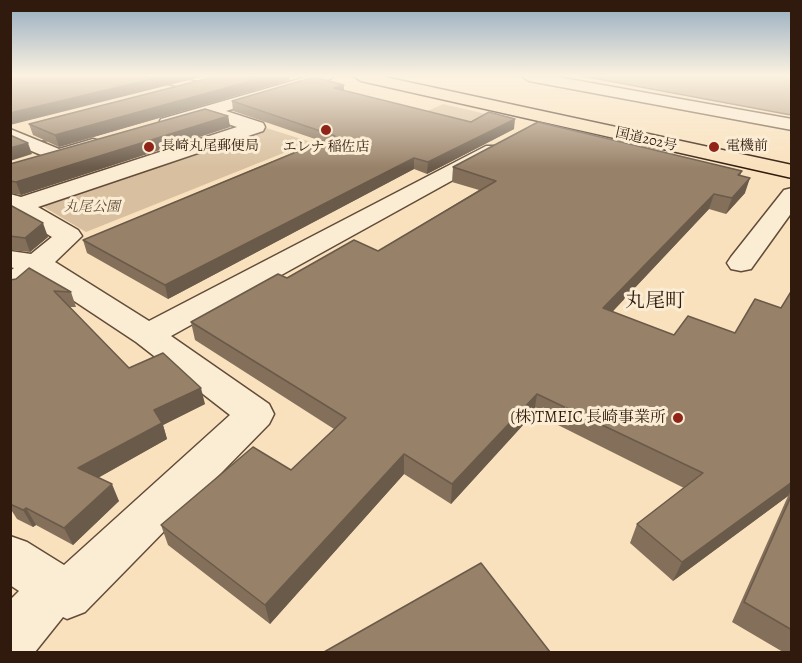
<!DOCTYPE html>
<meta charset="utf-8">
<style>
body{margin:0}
#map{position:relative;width:802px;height:663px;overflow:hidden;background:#f9e1bd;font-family:Alegreya,serif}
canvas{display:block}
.frame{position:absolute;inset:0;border:12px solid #2f1a0d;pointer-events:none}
</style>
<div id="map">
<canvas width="802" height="663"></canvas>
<div class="frame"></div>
</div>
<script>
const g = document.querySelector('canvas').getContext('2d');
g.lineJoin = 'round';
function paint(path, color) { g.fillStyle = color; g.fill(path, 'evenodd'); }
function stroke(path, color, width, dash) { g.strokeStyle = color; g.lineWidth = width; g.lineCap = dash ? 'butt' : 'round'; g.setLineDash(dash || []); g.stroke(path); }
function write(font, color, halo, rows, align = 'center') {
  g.font = font + ' Alegreya,"Noto Serif JP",serif'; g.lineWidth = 6; g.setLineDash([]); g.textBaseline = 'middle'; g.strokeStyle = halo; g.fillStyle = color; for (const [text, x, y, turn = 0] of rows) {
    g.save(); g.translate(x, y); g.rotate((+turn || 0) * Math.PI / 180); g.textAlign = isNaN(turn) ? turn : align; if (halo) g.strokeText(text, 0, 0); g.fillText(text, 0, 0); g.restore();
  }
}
paint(new Path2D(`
 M443,104L495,116L465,132L345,148Z
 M263,127L311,142L86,232L39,204Z`), '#d7bf9f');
const water = new Path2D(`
 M582,76H791V115Z`);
paint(water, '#b49d81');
stroke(water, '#7f6953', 1.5);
paint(new Path2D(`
 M55,137L60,138L10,152V148Z`), '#7f6953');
const minor = new Path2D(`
 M148,76H173L197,82L199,85L191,90L151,79Z
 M310,76H333L330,79L226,111L263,123L265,127L263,131L38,207L78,230L82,236L55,262L149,321L486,146H500L503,150L500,154L171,336L269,404L274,414L269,424L85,612L67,619L63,617L35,652H10V600L19,591L10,585V536L27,542L64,565L230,415L136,342L38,277L21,292L10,295V271L14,268L10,267V251L31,254L52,237L10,212V194L21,197L237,127L207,117L168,129L159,123L161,119Z
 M521,76H552L792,119V130L529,81Z
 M10,129L59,149L93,139L100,141L103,145L100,149L58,162L10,142Z
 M792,188V212L751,269L741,271L731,269L727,263L731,257L784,190Z`);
const highway = new Path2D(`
 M353,76H380L792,165V178L361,81Z`);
stroke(minor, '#624c39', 3);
stroke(highway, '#2f1a0d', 3);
paint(minor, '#fbecd4');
paint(highway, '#f9e1bd');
paint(new Path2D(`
 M290,80L59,147L33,135L29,124Z
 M344,91L471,122L514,129L427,174L414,169L168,299L87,253L83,240L321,141L233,111L232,101Z
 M228,116L230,127L21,195L10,193V164Z
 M453,167L742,171L740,176L745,193L726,214L709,209L612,312L674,335L735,333L781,308L792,290V652H783L732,622L788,496L673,581L630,543L637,524L684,488L534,413L451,504L404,474L270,624L168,545L161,525L291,470L334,429L195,340L191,322L287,278L378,251L479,190L452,182Z
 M10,205L48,237L30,252L10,250Z
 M10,280L71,292L76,307H69L129,368L205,404L163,425L167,439L98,478L119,501L73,545L36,525L33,527L17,519L10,508Z`), '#836f5a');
paint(new Path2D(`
 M165,76H205L10,125V113Z
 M269,76H289L290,80L59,147L55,135Z
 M344,85V94L334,88Z
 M228,116L230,127L21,195L16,182Z
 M515,119L514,129L427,174L428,162Z
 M28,143L32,154L10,161V148Z
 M414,158V169L168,299L165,285Z
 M750,178L745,193L726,214L732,198Z
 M714,194L709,209L599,326L603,308Z
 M43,223L48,237L30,252L25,238Z
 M201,388L205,404L163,425L167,439L85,485L78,468L154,410Z
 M537,394L534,413L451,504L452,484Z
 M404,454V474L270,624L265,605Z
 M792,482V489L788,496L673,581L682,562Z
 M112,484L119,501L73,545L64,528Z
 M26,508L36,525L33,527L23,510Z`), '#6a5a4a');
const building = new Path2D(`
 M10,76H165L10,113Z
 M217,76H269L55,135L29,124Z
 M314,77L344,85L334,88L471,122L489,112L515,119L428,162L414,158L165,285L83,240L335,136L232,101Z
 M205,109L228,116L16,182L10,181V164Z
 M538,122L742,171L738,175L750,178L732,198L714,194L603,308L674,335L688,316L735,333L755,299L781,308L792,290V482L682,562L637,524L703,473L537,394L452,484L404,454L265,605L161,525L253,447L291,470L346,418L191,322L278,274L287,278L354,240L378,251L496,181L453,167Z
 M10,135L28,143L10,148Z
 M10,205L43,223L25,238L10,236Z
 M29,268L71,292L54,291L129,368L163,353L201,388L154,410L162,423L78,468L112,484L64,528L26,508L23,510L10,504V280L16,279Z
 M792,494V630L744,602Z
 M481,563L550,652H324Z`);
paint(building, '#988169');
stroke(building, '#6a5a4a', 1.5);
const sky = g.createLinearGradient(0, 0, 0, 168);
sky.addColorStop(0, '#93abbf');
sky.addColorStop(0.45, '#fcf2e1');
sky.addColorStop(1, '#fcf2e100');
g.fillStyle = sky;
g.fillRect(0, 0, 802, 168);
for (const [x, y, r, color] of [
 [326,130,6,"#8f2418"],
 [149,147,6,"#8f2418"],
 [714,147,6,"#8f2418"],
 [678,418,6,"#8f2418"]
]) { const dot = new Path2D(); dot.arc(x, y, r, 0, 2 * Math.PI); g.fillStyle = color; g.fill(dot); stroke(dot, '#fbecd4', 2); }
write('14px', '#2f1a0d', '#fbecd4', [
 ["国道202号",646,140,13]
]);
write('14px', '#2f1a0d', '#fbecd4', [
 ["長崎丸尾郵便局",161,147],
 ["電機前",726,147],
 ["エレナ 稲佐店",326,148,"center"]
], 'left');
write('italic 14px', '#614c39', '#fbecd4', [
 ["丸尾公園",92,208]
]);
write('16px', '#2f1a0d', '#fbecd4', [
 ["(株)TMEIC 長崎事業所",666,418]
], 'right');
write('20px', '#2f1a0d', '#fbecd4', [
 ["丸尾町",655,302]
]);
</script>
